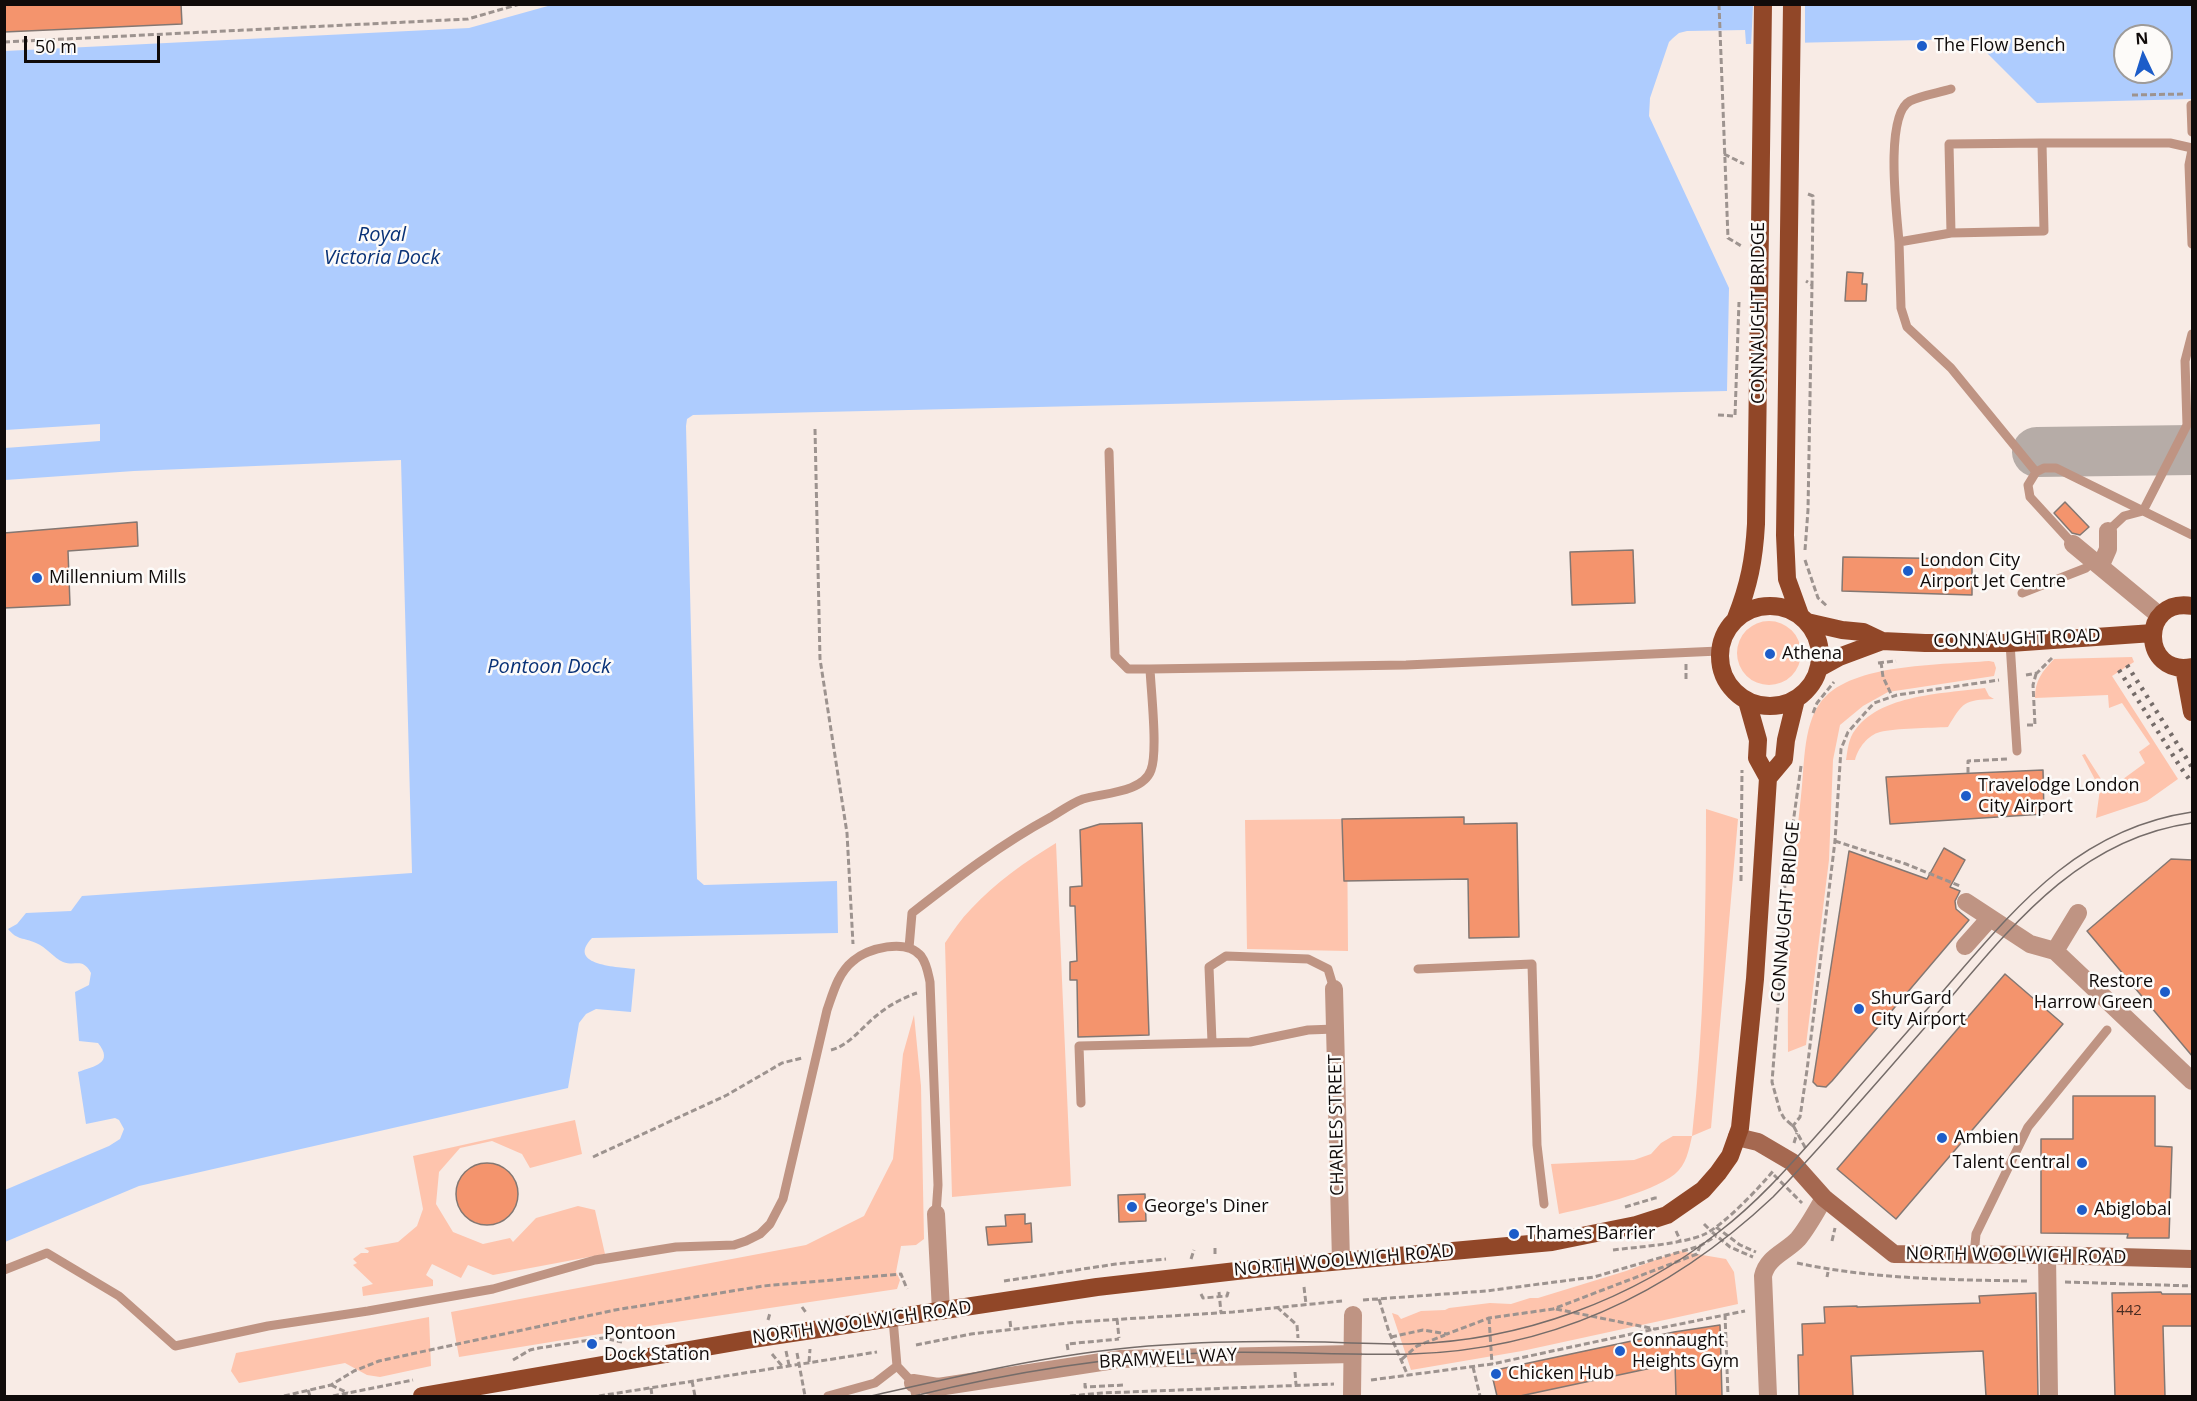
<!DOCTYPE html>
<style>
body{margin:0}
#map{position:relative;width:2197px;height:1401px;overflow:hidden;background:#f8ebe5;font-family:"Open Sans",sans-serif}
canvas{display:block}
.frame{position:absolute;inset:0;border:6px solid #100b0a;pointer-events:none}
.north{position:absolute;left:2113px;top:24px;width:60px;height:60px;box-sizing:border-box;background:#fdfbf9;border:2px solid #9e9b99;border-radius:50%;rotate:356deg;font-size:16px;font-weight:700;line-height:24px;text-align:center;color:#100b0a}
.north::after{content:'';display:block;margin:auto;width:21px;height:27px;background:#1d5dc9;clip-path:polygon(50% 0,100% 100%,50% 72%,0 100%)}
.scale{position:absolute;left:24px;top:36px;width:136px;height:27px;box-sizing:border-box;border:3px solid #100b0a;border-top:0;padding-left:8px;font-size:18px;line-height:21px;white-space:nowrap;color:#100b0a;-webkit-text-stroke:4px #fdfbf9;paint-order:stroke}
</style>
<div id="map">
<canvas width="2197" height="1401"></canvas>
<div class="frame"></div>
<div class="north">N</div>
<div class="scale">50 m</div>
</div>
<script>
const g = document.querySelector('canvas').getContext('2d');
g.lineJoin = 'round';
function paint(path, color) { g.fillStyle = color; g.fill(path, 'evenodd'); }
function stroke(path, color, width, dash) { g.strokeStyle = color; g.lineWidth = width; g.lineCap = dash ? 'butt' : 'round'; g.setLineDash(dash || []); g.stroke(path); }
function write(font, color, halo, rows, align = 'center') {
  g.font = font + ' "Open Sans",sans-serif'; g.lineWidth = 5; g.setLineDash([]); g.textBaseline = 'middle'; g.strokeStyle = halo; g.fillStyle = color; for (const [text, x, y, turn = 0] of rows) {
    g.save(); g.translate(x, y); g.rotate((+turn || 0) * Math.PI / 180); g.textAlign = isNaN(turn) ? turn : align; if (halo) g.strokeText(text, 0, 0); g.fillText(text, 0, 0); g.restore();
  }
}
paint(new Path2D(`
 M1737 653a32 32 0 1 1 64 0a32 32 0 1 1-64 0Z
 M2132,657L2134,662L2112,676L2178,779L2147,801L2096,818L2100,789L2082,755L2085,754L2108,790L2145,763L2139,752L2150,744L2122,703L2109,708L2108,695L2035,698C2035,680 2042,672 2054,659Z
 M1989,661L1994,662L1996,668L1994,676L1888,692L1863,706L1840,725L1833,760L1829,860L1806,1045L1788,1052C1787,966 1791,882 1801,796C1805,765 1802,719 1826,696C1860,663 1943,665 1989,661Z
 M1985,688L1989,696L1994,699C1964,700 1963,702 1948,727C1930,728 1896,728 1880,732C1868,735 1858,748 1855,760H1846C1847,753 1848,744 1851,737C1873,694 1942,694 1985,688Z
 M1706,809L1738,819L1711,1128L1692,1136C1689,1150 1686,1165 1675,1174C1649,1194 1591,1207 1559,1214L1551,1164L1634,1160L1651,1154L1661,1143L1673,1136H1692C1704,1027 1706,918 1706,809Z
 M1347,819L1348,951L1247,949L1245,820Z
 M1056,843L1071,1186L952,1197L945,943C953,931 961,919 971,909C996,882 1025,862 1056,843Z
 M914,1015L921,1086L924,1239L916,1245L901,1246L896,1272L900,1280L897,1289L649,1326L459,1357L451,1312L806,1245L864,1216L893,1159L903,1054Z
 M575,1120L582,1154L530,1168L522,1154L492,1141L460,1148L439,1172L436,1204L453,1232L483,1244L510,1238L513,1242L536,1218L578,1206L595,1210L605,1254L493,1275L468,1265L461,1278L432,1264L426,1275L433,1280V1286L363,1296L362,1287L373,1284L353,1265L357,1263L353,1259L361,1253H368L369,1251L364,1248L398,1242L417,1226L423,1209L413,1156Z
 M1679,1251L1726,1259L1734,1272L1738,1304L1522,1351L1411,1370L1392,1313L1398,1315L1401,1319L1421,1311L1445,1310L1449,1308L1490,1303L1511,1304L1530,1298H1538L1626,1271Z
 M429,1317L431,1366L380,1377L367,1375L345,1363L239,1383L231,1371L236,1353Z
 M1675,1363L1677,1396H1519Z`), '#fec4ad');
paint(new Path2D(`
 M555,4L2192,5V99L2037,103L1981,47L1965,39L1746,44L1745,30L1687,31L1679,33L1673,38L1669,42L1650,98L1649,116L1729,288L1727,391L693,415L687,419L686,426L697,879L704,885L837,881L838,933L592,938C565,966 620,967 635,969L631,1012L596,1009L586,1014L579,1023L568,1088L139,1186L5,1242V1190L109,1146L120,1139L124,1129L119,1120L115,1118L86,1124L78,1072C95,1066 114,1063 98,1043L79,1041L75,992L89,985L91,973C82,957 76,967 63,962C54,958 46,947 36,943C23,937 18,941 8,929L17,924L26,913L71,911L82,896L412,873L401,460L134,471L5,480V51L469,28ZM2125,36H2161V72H2125Z`), '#aeccfe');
paint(new Path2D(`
 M1753,5H1805V45L1751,47Z
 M100,424V441L5,448V430Z`), '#f8ebe5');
stroke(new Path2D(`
 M2037,452L2192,450`), '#b6aca7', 50);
const building = new Path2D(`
 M4,4H181L182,24L4,32Z
 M1847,272L1863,273L1862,284H1867L1866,301H1845Z
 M2065,502L2089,527L2080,535L2072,533L2054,513Z
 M137,522L138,546L68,551L70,605L4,608V533Z
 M1633,550L1635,603L1572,605L1570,552Z
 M1843,557L1972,559V595L1842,591Z
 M2043,770L2044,814L1890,824L1886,777Z
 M1464,817V824L1517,823L1519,937L1469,938L1468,879L1344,881L1342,819Z
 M1142,823L1149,1035L1078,1037L1077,980H1070V962L1077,961L1075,906H1070V887L1082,886L1080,830L1100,824Z
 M1944,848L1965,860L1950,887L1960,891L1955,901L1956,909L1969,920L1832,1081L1826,1087L1817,1086L1813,1082L1849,851L1927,879Z
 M2171,859L2193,860V1057L2087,931Z
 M2005,974L2063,1024L1896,1219L1837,1169Z
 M2073,1096H2155V1146L2172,1147L2169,1238H2127L2128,1234L2041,1233V1139H2073Z
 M456 1194a31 31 0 1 1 62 0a31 31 0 1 1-62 0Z
 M1145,1194L1146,1221L1119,1222L1118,1195Z
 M1025,1214V1224L1031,1223L1032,1242L988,1245L986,1227L1006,1226L1005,1215Z
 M2161,1292L2162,1294H2193V1326H2163L2165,1396H2115L2112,1293Z
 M2036,1293L2038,1396H1986L1983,1351L1851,1356L1853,1396H1799L1798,1355H1803L1802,1324L1825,1323L1824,1307L1857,1306V1307L1980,1303L1979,1296Z
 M1720,1325L1722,1396H1676L1675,1363L1520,1396H1497L1491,1371L1674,1332Z`);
paint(building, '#f4946d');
stroke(building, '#837772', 1.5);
stroke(new Path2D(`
 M1719,4L1728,238L1743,247
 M4,42L468,19L520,4
 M2132,95L2184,94
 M1724,154L1744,164
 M1808,194L1813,196L1812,285
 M1718,415L1735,416L1739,302
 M815,429L820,659L847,833L853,944
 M1805,550L1808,510L1812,285L1806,281
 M1805,560L1818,598L1828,607
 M1881,662L1883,677L1892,696
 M1878,663L1896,661
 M1686,664V681
 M2026,675L2037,673L2052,658
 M1813,713L1817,703L1834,682
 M2027,725H2035L2033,685L2036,674
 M1801,766L1785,881L1783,942L1772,1082L1780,1111L1784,1118L1794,1127L1806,1149
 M1968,773V761L2007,759
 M1835,841L1906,864L1960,886
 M1741,881L1742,770
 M831,1050C850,1045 861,1028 876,1016C888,1006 902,998 917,993
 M1792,1127L1800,1117L1807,1070L1835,841L1841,749L1848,732L1874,703L1897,695L1999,680
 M1794,1143L1797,1133
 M593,1157L727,1095L782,1063L802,1058
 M1774,1175L1802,1203
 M1625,1207L1655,1198H1659
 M1704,1224L1709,1229
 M1716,1227L1740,1245L1756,1252
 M1676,1231L1680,1240
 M1712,1232L1730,1247L1753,1257
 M1832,1241L1835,1228
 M1215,1248V1254
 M1613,1250C1637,1247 1684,1244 1705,1234C1725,1224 1759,1188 1774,1170
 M1191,1259L1194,1250
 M1797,1263C1872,1279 1952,1280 2029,1281
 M1827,1277L1828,1272
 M1004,1281L1116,1264L1166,1259
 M2065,1282L2192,1286
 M1304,1287L1306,1304
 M1219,1292L1221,1313
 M1201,1294L1203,1298L1227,1296L1229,1289
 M1379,1299L1389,1332L1408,1376
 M1363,1300L1486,1291L1594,1277L1700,1246L1716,1236
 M802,1307L807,1314
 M1277,1307L1297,1325L1298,1338
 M1556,1309L1655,1329L1745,1311
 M1725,1314L1728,1396
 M1489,1318L1492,1364
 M1117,1319L1119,1338
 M768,1320L770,1313
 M1010,1321L1011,1329
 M1391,1337L1423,1330L1447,1334L1489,1318L1553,1309L1697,1254L1700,1246
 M916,1345L971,1334L1077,1322L1233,1312L1342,1301
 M1068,1350L1067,1344L1119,1339
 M786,1351L789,1365
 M797,1353L805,1396
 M772,1354L782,1366
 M1402,1359L1417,1346L1445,1335
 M513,1360L530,1350L539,1348L603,1338L622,1342
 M809,1362L810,1349
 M1473,1367L1480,1396
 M1295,1372L1296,1385
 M1371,1380L1492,1364L1655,1329
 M692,1381L695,1396
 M1085,1383V1387L1125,1385
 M331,1385L348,1393
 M651,1388L652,1396
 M308,1390L310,1396
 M284,1396L331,1385L354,1371L379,1361L615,1310L763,1286L901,1274L907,1289
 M333,1396L413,1380
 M599,1396L877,1352
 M1070,1396L1102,1393L1334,1384`), '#9d938f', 3, [6, 3]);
stroke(new Path2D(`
 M2191,105L2192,132
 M2042,143H2170L2192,148
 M2192,150L2189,165L2192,244
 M1951,233L1949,144L2042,143L2044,231L1951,233L1899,242L1901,308L1907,327L1951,368L2036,472
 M1899,242C1897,215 1884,115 1910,101C1922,95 1938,93 1951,89
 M1109,452L1115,656L1128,669H1150
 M2108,531L2124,516L2143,511L2187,425L2185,361L2192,334
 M2073,544L2030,497L2028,485L2036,472L2044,468H2056L2192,535
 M2022,593L2086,568L2095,560
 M2010,643L2017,751
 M909,948L912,913C957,878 1001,844 1051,817C1061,811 1072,803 1083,799C1102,793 1143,793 1151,770C1158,752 1151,691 1150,669L1406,665L1719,651
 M1418,969L1532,964L1537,1145L1544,1204
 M1212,1042L1209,967L1226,956L1308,959L1328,969L1334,989
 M1081,1103L1079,1046L1250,1042L1308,1030L1335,1029
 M1974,1255L1976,1234L2028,1127L2107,1030
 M4,1270L47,1253L119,1296L175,1346L268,1326L368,1311L493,1289L595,1260L676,1247L734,1245L746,1241L760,1234L770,1224L783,1199L827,1010C833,993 838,973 853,961C868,948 906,938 921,956C927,964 928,973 930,982L938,1185L936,1214
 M893,1319L897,1366L913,1383L916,1396
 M828,1396L875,1383L897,1366`), '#bf9483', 9);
stroke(new Path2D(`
 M2073,544L2160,616
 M2101,565L2108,549V531
 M1966,902L2030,944L2055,951L2192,1081
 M1965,946L1990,918
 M2055,951L2078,913
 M1334,989L1341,1261
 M936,1214L941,1311
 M2047,1255L2049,1396
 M913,1383L938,1387L1121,1359L1353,1354
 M1352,1396L1353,1315
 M1768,1396L1763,1276C1767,1257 1786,1252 1798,1239C1808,1227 1816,1212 1824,1198`), '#bf9483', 18);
stroke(new Path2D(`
 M1737,1137L1758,1142L1792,1162L1824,1198L1894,1254L2047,1255L2192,1259`), '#a56850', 18);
stroke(new Path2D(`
 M1792,4L1785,535L1787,579L1800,615
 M1720 656a50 50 0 1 1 100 0a50 50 0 1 1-100 0Z
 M2192,606C2139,597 2141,677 2192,667
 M1736,618C1749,585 1754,560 1756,524L1763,4
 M1807,622L1842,630L1863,632L1882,641L1925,643H2010L2153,633
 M1819,668L1839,657L1882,641
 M2184,668L2192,712
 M1768,778L1784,759L1786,740L1796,699
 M422,1396L747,1340L1097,1287L1254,1269L1552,1242L1636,1225L1667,1215L1703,1190L1718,1173L1730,1156L1740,1128L1755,979L1768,778L1757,758L1758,740L1747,701`), '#914728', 18);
stroke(new Path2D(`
 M871,1396C968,1374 1064,1351 1164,1345C1218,1341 1271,1341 1325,1342C1353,1343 1381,1344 1409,1344C1521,1341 1633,1300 1720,1231C1763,1198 1797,1157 1833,1117C1870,1074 1907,1032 1944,990C2015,908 2077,829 2192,812
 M914,1396C1008,1373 1104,1357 1201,1353C1271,1350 1341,1356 1411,1354C1552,1350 1671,1293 1773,1197C1827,1141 1877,1082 1928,1024C2003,938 2071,840 2192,823`), '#756c69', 1.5);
stroke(new Path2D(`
 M2127,665L2192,767
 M2119,670L2181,768L2192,783`), '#756c69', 4.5, [3, 6]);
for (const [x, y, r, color] of [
 [1922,46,6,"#1d5dc9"],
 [1908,571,6,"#1d5dc9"],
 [37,578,6,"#1d5dc9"],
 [1770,654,6,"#1d5dc9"],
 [1966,796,6,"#1d5dc9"],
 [2165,992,6,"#1d5dc9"],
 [1859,1009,6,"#1d5dc9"],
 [1942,1138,6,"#1d5dc9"],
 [2082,1163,6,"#1d5dc9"],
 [1132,1207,6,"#1d5dc9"],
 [2082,1210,6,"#1d5dc9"],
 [1514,1234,6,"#1d5dc9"],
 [592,1344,6,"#1d5dc9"],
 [1620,1351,6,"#1d5dc9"],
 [1496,1374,6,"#1d5dc9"]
]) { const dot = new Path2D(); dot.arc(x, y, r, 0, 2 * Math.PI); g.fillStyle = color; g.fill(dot); stroke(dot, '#fdfbf9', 2); }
write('15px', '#492d23', null, [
 ["442",2129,1311]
]);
write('18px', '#100b0a', '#fdfbf9', [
 ["The Flow Bench",1934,46],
 ["London City",1920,561],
 ["Airport Jet Centre",1920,582],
 ["Millennium Mills",49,578],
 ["Athena",1782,654],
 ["Travelodge London",1978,786],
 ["City Airport",1978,807],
 ["Restore",2153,982,"right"],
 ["Harrow Green",2153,1003,"right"],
 ["ShurGard",1871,999],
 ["City Airport",1871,1020],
 ["Ambien",1954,1138],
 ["Talent Central",2070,1163,"right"],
 ["George's Diner",1144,1207],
 ["Abiglobal",2094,1210],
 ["Thames Barrier",1526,1234],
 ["Pontoon",604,1334],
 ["Dock Station",604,1355],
 ["Connaught",1632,1341],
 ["Heights Gym",1632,1362],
 ["Chicken Hub",1508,1374]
], 'left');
write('18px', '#100b0a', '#fdfbf9', [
 ["CONNAUGHT BRIDGE",1759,313,-90],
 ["CONNAUGHT ROAD",2017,639,-2],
 ["CONNAUGHT BRIDGE",1786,912,-85],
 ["CHARLES STREET",1337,1125,-91],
 ["NORTH WOOLWICH ROAD",2016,1256,1],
 ["NORTH WOOLWICH ROAD",1344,1261,-5],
 ["NORTH WOOLWICH ROAD",862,1323,-8],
 ["BRAMWELL WAY",1168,1359,-3]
]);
write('italic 20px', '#093277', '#fdfbf9', [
 ["Royal",382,235],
 ["Victoria Dock",382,258],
 ["Pontoon Dock",549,667]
]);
</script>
